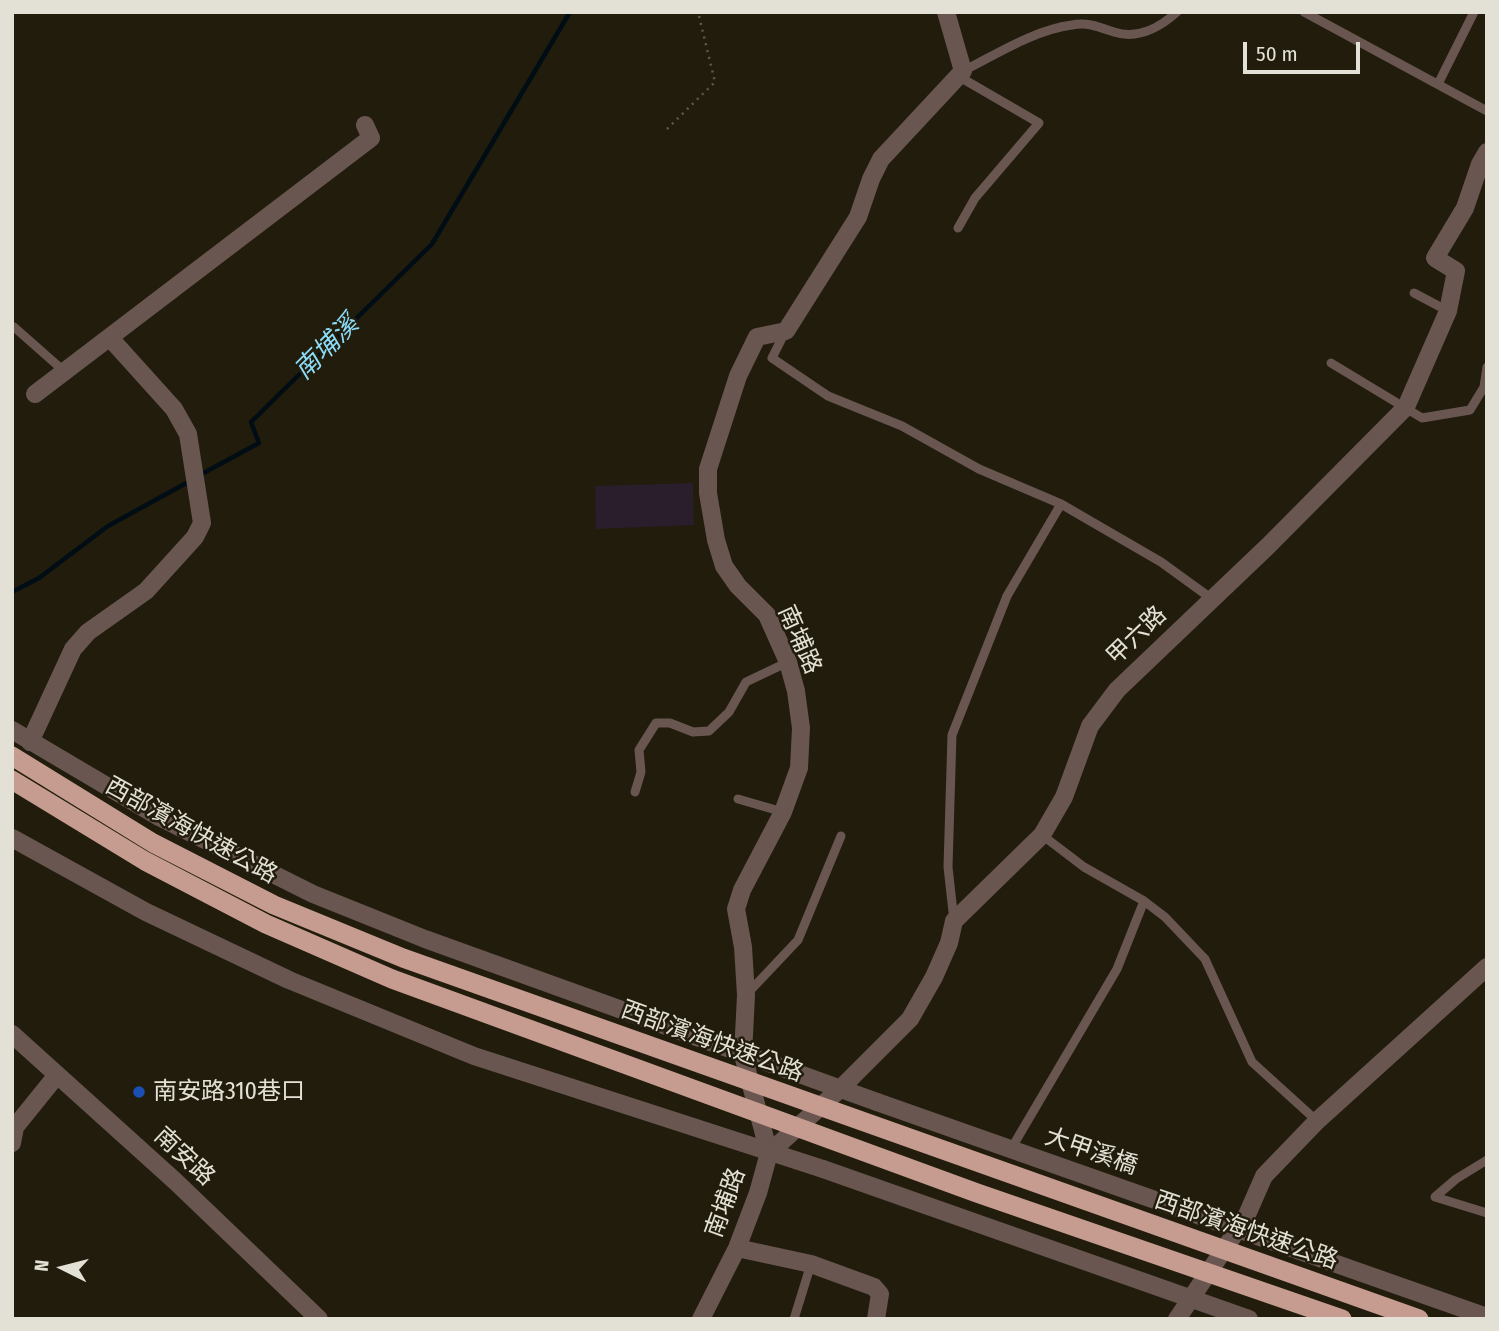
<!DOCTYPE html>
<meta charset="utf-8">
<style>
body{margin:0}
#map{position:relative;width:1499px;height:1331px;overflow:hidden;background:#211c0b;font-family:"Fira Sans Condensed",sans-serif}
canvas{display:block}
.frame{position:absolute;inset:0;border:14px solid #e3e0d5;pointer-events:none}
.north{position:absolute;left:28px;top:1233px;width:70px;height:70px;-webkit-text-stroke:5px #211c0b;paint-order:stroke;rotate:276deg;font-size:19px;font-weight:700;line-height:28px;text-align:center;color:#e3e0d5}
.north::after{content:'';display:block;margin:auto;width:24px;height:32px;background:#e3e0d5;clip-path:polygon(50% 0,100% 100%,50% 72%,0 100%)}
.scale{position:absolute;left:1243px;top:42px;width:117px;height:32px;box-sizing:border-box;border:4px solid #e3e0d5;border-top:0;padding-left:9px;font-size:21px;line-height:24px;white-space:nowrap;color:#e3e0d5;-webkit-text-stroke:5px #211c0b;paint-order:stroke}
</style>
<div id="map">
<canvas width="1499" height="1331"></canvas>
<div class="frame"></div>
<div class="north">N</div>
<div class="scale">50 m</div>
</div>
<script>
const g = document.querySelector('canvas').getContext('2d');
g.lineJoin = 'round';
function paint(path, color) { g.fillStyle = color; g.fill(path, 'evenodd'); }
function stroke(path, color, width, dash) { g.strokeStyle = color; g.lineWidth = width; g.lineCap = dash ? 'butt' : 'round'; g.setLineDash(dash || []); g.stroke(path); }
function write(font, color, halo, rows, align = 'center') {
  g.font = font + ' "Fira Sans Condensed","Noto Sans TC",sans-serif'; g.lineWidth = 5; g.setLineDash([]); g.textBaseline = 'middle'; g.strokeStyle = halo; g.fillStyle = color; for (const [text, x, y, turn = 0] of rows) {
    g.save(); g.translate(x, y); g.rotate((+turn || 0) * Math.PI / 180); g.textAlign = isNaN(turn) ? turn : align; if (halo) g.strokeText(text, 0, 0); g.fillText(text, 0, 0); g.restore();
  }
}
paint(new Path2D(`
 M693,483L694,525L596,529L595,486Z`), '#2a1e2c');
stroke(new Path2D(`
 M198,476L259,443L251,422L432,244L570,12
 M12,592L39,578L108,526L190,481`), '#000d14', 4.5);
stroke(new Path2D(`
 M667,129L715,82L698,12`), '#5e5a4b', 2.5, [2, 5]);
stroke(new Path2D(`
 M1304,12L1487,111
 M963,71C997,54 1034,30 1072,25C1088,22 1099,27 1114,32C1138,40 1159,28 1177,12
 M958,76L1039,123L975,198L958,228
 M1438,84L1474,12
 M1414,293L1448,311
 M14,327L65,372
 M785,332L772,358L828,396L902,426L979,469L1061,504L1161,562L1212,599
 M1331,363L1422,418L1470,410L1484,387L1487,367
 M635,792L641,772L639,750L656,723H670L693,732L709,731L729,712L746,682L788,662
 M738,799L783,812
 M1042,835L1084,867L1144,901L1165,917L1205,959L1252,1062L1317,1121
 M954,921L948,867L952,735L1007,596L1061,504
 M747,994L798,940L841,836
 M1011,1149L1117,969L1144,901
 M1487,1160L1456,1179L1435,1197L1487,1213
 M794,1319L811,1264`), '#695651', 9);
stroke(new Path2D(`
 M35,394L371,138L365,125
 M30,742L73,649L88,632L146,591L195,537L202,523L188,434L174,409L110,338
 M12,1143L15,1127L57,1075
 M769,1153L841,1088L910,1019L934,977L949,943L954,921L1042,835L1064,797L1090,726L1117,690L1268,546L1406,407L1448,311L1456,271L1435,258L1465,208L1480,164L1487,152
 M737,1248L811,1264L874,1287L880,1294L876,1319
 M701,1319L737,1248L758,1193L769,1153L743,1055L746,995L743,947L736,909L742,890L783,812L799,768L801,728L796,691L788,662L767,615L738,586L724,566L716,540L708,493V469L738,376L757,337L786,331L858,217L871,179L881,159L963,71L946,12
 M1177,1319L1246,1217L1264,1176L1317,1121L1487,967`), '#695651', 18);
stroke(new Path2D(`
 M12,730L159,817L313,894L425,939L877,1102
 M12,838L146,912L289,980L474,1056L823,1169
 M12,1034L175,1181L319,1319`), '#695651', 18);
stroke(new Path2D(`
 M877,1102L1487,1317
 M823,1169L1249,1319`), '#695651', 18);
stroke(new Path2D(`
 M12,756L153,843L274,905L403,958L1419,1319
 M12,780L145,861L266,924L392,979L977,1193L1342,1319`), '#c69c90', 19);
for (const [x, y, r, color] of [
 [139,1092,7,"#1a4fb4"]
]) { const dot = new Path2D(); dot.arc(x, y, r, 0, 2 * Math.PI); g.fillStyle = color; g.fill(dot); stroke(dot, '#211c0b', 2.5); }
write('24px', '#e3e0d5', '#211c0b', [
 ["甲六路",1137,636,-44],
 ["南埔路",799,640,66],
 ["西部濱海快速公路",191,831,29],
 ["西部濱海快速公路",712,1042,20],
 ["大甲溪橋",1091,1152,19],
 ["南安路",184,1157,43],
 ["南埔路",726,1203,-70],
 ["西部濱海快速公路",1246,1231,19]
]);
write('24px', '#e3e0d5', '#211c0b', [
 ["南安路310巷口",153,1092]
], 'left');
write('italic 26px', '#8cddf9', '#211c0b', [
 ["南埔溪",327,348,-45]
]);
</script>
